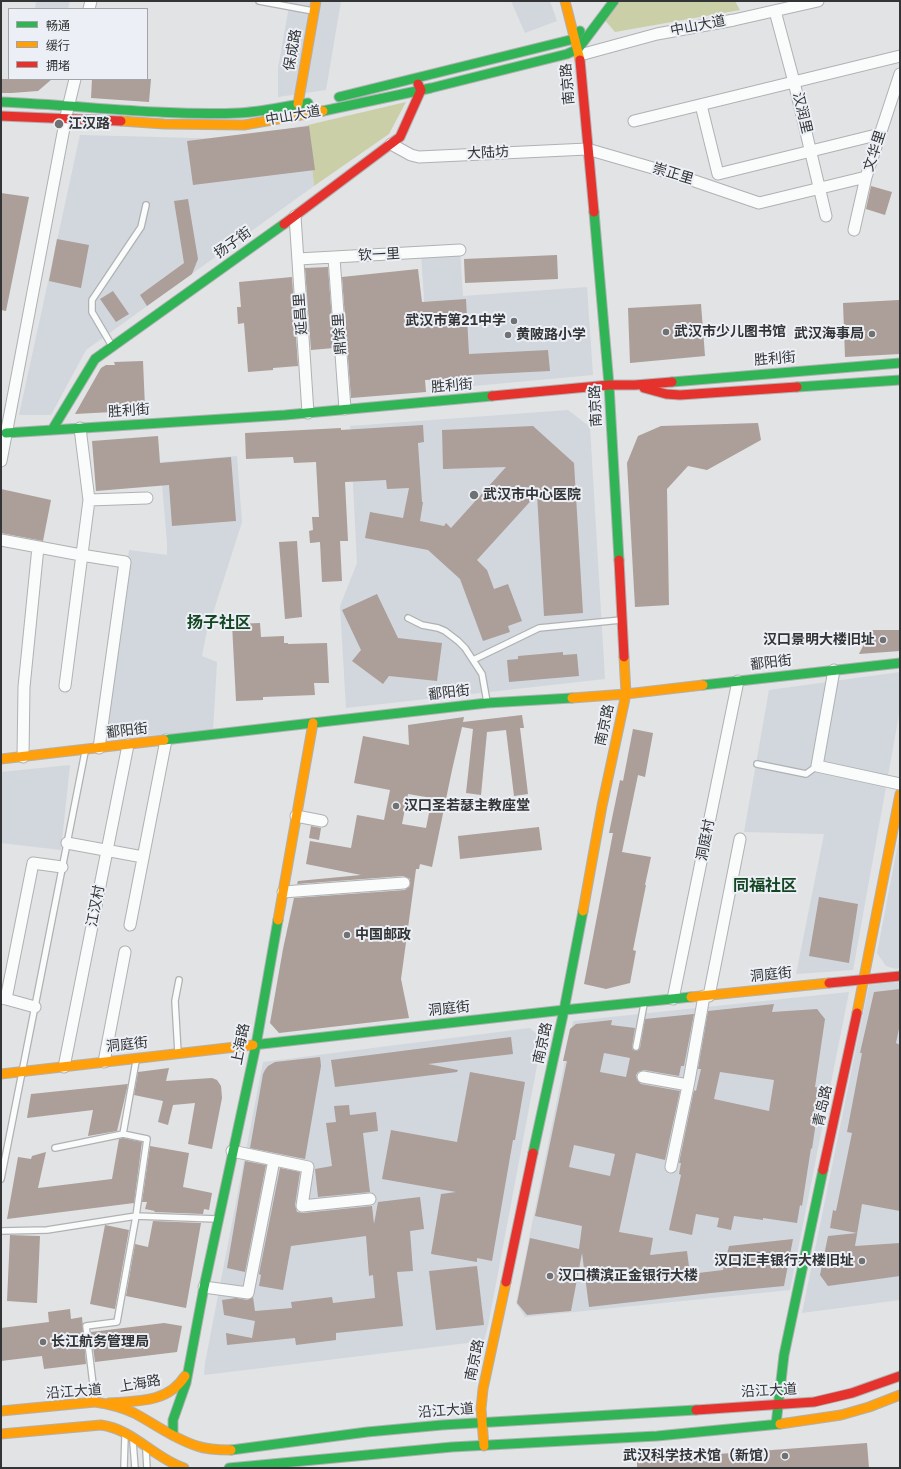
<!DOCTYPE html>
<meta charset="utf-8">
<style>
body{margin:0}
#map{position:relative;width:901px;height:1469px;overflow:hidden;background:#e1e3e5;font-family:"IBM Plex Sans","Noto Sans SC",sans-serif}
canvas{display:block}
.frame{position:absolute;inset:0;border:2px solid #323435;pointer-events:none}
.legend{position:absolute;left:8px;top:8px;width:140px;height:72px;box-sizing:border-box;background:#eceff5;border:1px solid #a2a4a8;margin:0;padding:5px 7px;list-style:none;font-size:12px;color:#323435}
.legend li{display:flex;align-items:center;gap:8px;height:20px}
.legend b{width:20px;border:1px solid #a2a4a8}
</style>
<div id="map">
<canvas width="901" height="1469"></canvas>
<div class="frame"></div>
<ul class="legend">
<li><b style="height:5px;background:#30b455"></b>畅通</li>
<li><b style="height:5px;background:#ff9f0a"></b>缓行</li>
<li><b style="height:5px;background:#e5322d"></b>拥堵</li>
</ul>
</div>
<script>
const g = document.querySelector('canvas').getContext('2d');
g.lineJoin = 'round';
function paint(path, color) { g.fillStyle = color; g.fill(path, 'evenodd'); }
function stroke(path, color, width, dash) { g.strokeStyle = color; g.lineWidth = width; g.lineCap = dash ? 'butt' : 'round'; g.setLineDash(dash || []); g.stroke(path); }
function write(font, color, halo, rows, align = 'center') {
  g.font = font + ' "IBM Plex Sans","Noto Sans SC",sans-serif'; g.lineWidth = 4; g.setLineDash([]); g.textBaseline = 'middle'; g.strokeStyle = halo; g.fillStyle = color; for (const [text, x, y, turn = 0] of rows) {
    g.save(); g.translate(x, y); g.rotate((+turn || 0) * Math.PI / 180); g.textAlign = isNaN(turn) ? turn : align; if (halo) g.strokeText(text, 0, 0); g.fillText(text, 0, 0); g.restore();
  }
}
paint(new Path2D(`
 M36,1H70L68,9H35Z
 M290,1H341L326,90L278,97V68Z
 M511,1H550L557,21L525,33Z
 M308,125L314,186L86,350L51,415H19L80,135L233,139Z
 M460,250L463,296L587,287L593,375L430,390L421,253Z
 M568,410L590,427L605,679L346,708L340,606L357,563L350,426Z
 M237,456L242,522L206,635L202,656L217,662L213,731L103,739L129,550L167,555V542L160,462Z
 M900,672V709L853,970L796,974L824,834L744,832L769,690Z
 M70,765L61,850L1,843V772Z
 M900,833V968L896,969L886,966L877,953Z
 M900,982V1300L802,1313L869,985Z
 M849,992L790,1290L525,1317L516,1303L573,1021Z
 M530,1028L542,1039L488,1326L484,1341L204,1375L205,1363L263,1062Z`), '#d2d7de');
paint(new Path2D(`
 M616,1H735L740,10L615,32L603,18Z
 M406,102L389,134L314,186L308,125Z`), '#cacfa8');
paint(new Path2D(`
 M1,79H52L38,91L11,93H1Z
 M92,79H151L149,102L91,98Z
 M309,126L315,170L193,185L187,141Z
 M871,186L892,192L885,215L866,209Z
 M1,193L29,197L6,311L1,310Z
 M188,199L198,259L192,274L147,306L140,295L184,263L174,201Z
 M57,239L89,245L81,288L49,281Z
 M557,255L558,279L465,283L464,259Z
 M328,267L334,348L311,350L305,268Z
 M418,269L422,302L466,299L469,354L548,350L550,371L471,375V378L425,380L426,392L351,398L342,277Z
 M292,277L298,366L273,368V370L248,372L244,323L238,324L237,307H241L239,282Z
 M113,291L129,314L116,322L100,299Z
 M899,300L900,354L845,357L843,303Z
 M701,304L705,356L630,363L628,308Z
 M143,361L145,408L112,410V412L75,414L101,368L106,365H115L114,362Z
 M758,423L761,440L707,470L688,466L667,489L669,605L635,607L627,463L638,436L661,426Z
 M423,425L424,442L418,443L422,502H423L420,521L444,526L446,523L451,528L506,467L443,469L442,430L533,426L574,463L583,613L544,616L537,494L477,560L487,570L494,589L508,584L522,621L508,626L510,632L483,641L460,579L428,550L365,538L370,512L403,518L409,488L387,489L386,480L345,482L348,541H340L342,581L322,582L320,542L310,543L309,531L313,530L312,517H319L316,462L294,463L293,457L246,459L245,433L341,428V430Z
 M158,436L160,463L231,457L236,521L172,526L169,485L96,491L92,441Z
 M1,489L51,500L43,541L1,533Z
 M297,541L302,617L285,619L279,542Z
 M377,594L398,638L442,643L437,681L389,676L383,684L352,661L361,650L342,610Z
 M260,623L261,637L284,636V643H288V644L327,643L329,683H314L315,695L263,697V700L236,701L232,624Z
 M871,630H900V651L859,654Z
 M563,652V655L577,654L579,676L509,682L507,660L518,659V656Z
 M522,715L524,728H520L528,794L514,796L506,730L487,732L481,795L466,793L473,729L462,727L452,770L432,867L420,864L419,869H416L401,979L409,1018L279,1033L270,1023L283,949L294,898L405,890L410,886V879L403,876L297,884L298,881L361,875L306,864L310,841L351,848L357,815L384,820L390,790L354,783L363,736L409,745L408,725L464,717L463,722ZM408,794L432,798L426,828L402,824Z
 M633,729L653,733L645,777L638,775L622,852L651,857L645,885H646L633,950L636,951L630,983L606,989L584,984L613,833H609L620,780L623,781Z
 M311,826L321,828L319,840L309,838Z
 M539,827L542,850L460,859L458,836Z
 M819,897L858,904L849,963L809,956Z
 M900,989V1024L896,1043L900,1045V1211L862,1204L855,1246L900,1243V1276L828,1286L820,1275L828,1236L857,1233L830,1228L833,1210L836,1211L852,1133L847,1132L862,1053H860L874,992Z
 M774,1004L772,1012L817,1009L825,1019L815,1087L821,1088L812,1149L811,1148L802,1206L800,1205L797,1223L763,1218V1220L734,1216L731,1230L717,1227L719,1218L696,1214L692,1235L669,1230L681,1175L679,1174L681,1163H679L694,1090L696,1091L701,1069H698L708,1011ZM720,1072L774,1080L769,1111L714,1099Z
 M694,1014L684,1066H681L679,1076L644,1070L638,1072L636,1075L637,1080L641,1084L680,1091L665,1160L636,1153L619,1232L653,1238L650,1255L687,1251L690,1274L723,1270L729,1246L793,1239L784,1286L711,1293L589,1307L582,1253L571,1311L527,1315L517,1303L530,1238L579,1249L582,1226L535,1216L567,1061H563L570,1029L576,1024L612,1020L611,1025L635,1028L632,1047L633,1050L637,1051L640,1048L645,1019ZM604,1053L630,1058L626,1077L600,1072ZM574,1145L615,1154L610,1176L569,1167Z
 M511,1037L513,1054L428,1064L458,1070L457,1072L335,1087L331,1060Z
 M320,1057L321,1066L305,1159L250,1148L263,1074L265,1070L268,1066L275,1062Z
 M169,1068L166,1081L212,1078L217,1080L221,1086L222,1098L212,1149L188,1144L195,1103L173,1105L168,1125L158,1122L163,1101L134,1095L138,1072Z
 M470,1072L525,1082L515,1140H513L492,1261L477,1258V1262L431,1254L441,1194L456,1192L382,1179L391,1130L457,1142Z
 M128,1084L117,1131L88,1136L93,1110L27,1118L31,1094Z
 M349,1105L350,1115L376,1112L378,1131L363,1133L370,1192L318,1197L315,1169L332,1166L326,1123L336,1122L334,1106Z
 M123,1138L142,1142L134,1203L7,1219L18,1157L31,1159L32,1156L46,1152L38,1188L112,1179L119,1139Z
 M150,1146L189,1153L183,1187L212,1193L209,1210L204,1209L203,1214L154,1212L155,1211L145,1209L147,1202H142Z
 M245,1161L266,1165L245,1272L227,1268Z
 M280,1168L300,1172L295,1205L297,1212L303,1213L372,1206L374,1224L378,1202L420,1197L424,1229L410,1231L413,1271L397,1272L403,1326L336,1333V1340L296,1345L295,1338L227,1345L226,1333L252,1338L255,1321L224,1315L222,1300L236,1298L247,1300L253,1297L255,1311L292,1308L291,1302L332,1297L333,1303L375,1298L373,1275L369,1276L366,1236L291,1246L283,1290L259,1286L261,1275L259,1274Z
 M153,1221L201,1223L186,1308L126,1296L135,1244L148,1247Z
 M105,1225L129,1230L115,1309L90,1304Z
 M10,1235L40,1236L37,1303L7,1301Z
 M477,1266L484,1325L436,1330L429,1271Z
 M70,1309L71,1319L82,1317L86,1364L44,1369L42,1356L1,1361V1328L49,1322L48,1312Z
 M164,1323L182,1326L177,1352L95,1362L91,1332Z
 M867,1443L869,1468H637V1460Z`), '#ac9e98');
const lane = new Path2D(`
 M259,1L313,11
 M112,346L92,312V300L141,227L146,205
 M408,618L422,625L438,628L445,631L458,641L465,648L482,674L487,702
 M473,660L539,628L621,620
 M757,764L806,774L817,766
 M636,1047L644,1004
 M178,1053L175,1001L179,980
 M55,1148L123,1134
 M1,1179L85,752
 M1,1231L47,1230L136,1216L217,1219
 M95,1401L86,1326L117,1322L136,1216L147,1139L123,1134L136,1061
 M133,1442L135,1468
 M146,1451L147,1468
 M124,1468L125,1436`);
const street = new Path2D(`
 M89,9L91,1
 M775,11L794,82L826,216
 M580,55L657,34L734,20L818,1
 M701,105L718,174L880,134
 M634,121L900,56
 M391,144L411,155L419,157L587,149L677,175L759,203L866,177
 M295,216L308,413
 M854,230L866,177L900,74
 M334,258L345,409
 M298,259L460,250
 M1,461L67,112L75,79
 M89,500L147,498
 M1,540L81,555L125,562L99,748
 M834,670L817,766L900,784
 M65,686L89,500L80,428
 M23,757L24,687L38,547
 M296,816L322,821
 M67,843L143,857
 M283,892L404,883
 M130,925L166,740
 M709,996L740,839
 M1,998L6,999L33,863L62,867
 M6,999L35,1007
 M673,999L738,681
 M104,1062L125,952
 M64,1067L128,745
 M643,1077L688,1085
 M232,1151L308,1167L302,1206L370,1199
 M671,1167L689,1081L704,996
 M204,1287L248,1293L274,1160`);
const fast = new Path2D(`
 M339,97L574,39L580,31
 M1,102C80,105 159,116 239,113C262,112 285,106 308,103
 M323,111L431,88L567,54L578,49L614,1
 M594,212L609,385L619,560
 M672,382L900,363
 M797,387L900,380
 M52,430L95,359L284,224
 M6,433L285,415L492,396
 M703,685L900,663
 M164,740L487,703L572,698
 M253,1045L564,1010L691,997
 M533,1153L564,1010L583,911
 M776,1424L784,1355L823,1170
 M173,1435V1420L186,1383L204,1287L256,1045L278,920
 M231,1450L367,1432L442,1425L696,1410
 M229,1468L452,1447L657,1436L780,1424`);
const slow = new Path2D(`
 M565,1L580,60
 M298,104L316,1
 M121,121L164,124L244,125L323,111
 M572,698L626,694L703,685
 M1,759L164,740
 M583,911L602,806L626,694L624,657
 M278,920L313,723
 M691,997L829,983
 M857,1013L900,794
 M1,1074L253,1045
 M109,1403C137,1401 168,1403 185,1376
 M1,1411L95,1402C109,1404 121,1407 134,1413C155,1424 174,1439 197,1446C208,1450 220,1450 231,1450
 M780,1424L841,1415L869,1407L900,1395
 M1,1434L101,1425C133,1429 154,1458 184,1468
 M484,1446L481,1409L483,1389L506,1282`);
const jam = new Path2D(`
 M580,60L594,212
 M1,116L121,121
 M284,224L400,137L421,90L418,84
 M644,388L666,394L680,395L797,387
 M492,396L609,385H635L672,382
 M619,560L624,657
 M829,983L900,976
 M823,1170L857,1013
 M506,1282L533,1153
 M696,1410L814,1402L852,1393L900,1376`);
stroke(lane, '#b0b1b3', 8);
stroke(street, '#b0b1b3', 13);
stroke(fast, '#b0b1b3', 11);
stroke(slow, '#b0b1b3', 11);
stroke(jam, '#b0b1b3', 11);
stroke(lane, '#fafbfb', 5.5);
stroke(street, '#fafbfb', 11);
stroke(fast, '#30b455', 9);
stroke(slow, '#ff9f0a', 9);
stroke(jam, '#e5322d', 9);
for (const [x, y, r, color] of [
 [59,124,5,"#6f7173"],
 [514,321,4,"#6f7173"],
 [666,332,4,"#6f7173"],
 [872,334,4,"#6f7173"],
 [508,335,4,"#6f7173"],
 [474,495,5,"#6f7173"],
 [883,640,4,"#6f7173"],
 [396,806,4,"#6f7173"],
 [347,935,4,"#6f7173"],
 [862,1261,4,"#6f7173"],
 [550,1276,4,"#6f7173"],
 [43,1342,4,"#6f7173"],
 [785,1456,4,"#6f7173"]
]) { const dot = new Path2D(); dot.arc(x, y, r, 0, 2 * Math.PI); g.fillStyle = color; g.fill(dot); stroke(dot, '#eceff5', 1.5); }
write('14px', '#323435', '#eceff5', [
 ["中山大道",698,26,-11],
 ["保成路",293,50,-80],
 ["南京路",568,84,-95],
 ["汉润里",802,113,77],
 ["中山大道",293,116,-10],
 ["文华里",875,151,-72],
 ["大陆坊",488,153,-3],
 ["崇正里",673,174,17],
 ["扬子街",233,243,-36],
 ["钦一里",379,255,-3],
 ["延昌里",301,314,-94],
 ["鼎馀里",340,334,-94],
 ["胜利街",775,359,-5],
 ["胜利街",452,386,-5],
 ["南京路",596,406,-93],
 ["胜利街",129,411,-4],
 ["鄱阳街",771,663,-7],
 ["鄱阳街",449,693,-7],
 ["南京路",605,725,-78],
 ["鄱阳街",127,731,-7],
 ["洞庭村",706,840,-79],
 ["江汉村",96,906,-79],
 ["洞庭街",771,975,-6],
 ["洞庭街",449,1009,-6],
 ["南京路",543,1043,-78],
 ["上海路",241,1044,-79],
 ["洞庭街",127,1045,-6],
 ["青岛路",823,1106,-78],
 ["南京路",475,1360,-78],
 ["上海路",140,1384,-10],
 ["沿江大道",769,1391,-3],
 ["沿江大道",74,1392,-4],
 ["沿江大道",446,1411,-4]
]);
write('bold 14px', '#323435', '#eceff5', [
 ["江汉路",68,124],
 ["武汉市第21中学",506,321,"right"],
 ["武汉市少儿图书馆",674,332],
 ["武汉海事局",864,334,"right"],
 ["黄陂路小学",516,335],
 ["武汉市中心医院",483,495],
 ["汉口景明大楼旧址",875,640,"right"],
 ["汉口圣若瑟主教座堂",404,806],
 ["中国邮政",355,935],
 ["汉口汇丰银行大楼旧址",854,1261,"right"],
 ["汉口横滨正金银行大楼",558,1276],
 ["长江航务管理局",51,1342],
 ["武汉科学技术馆（新馆）",777,1456,"right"]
], 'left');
write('bold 16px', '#144624', '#eceff5', [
 ["扬子社区",219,623],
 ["同福社区",765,886]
]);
</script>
